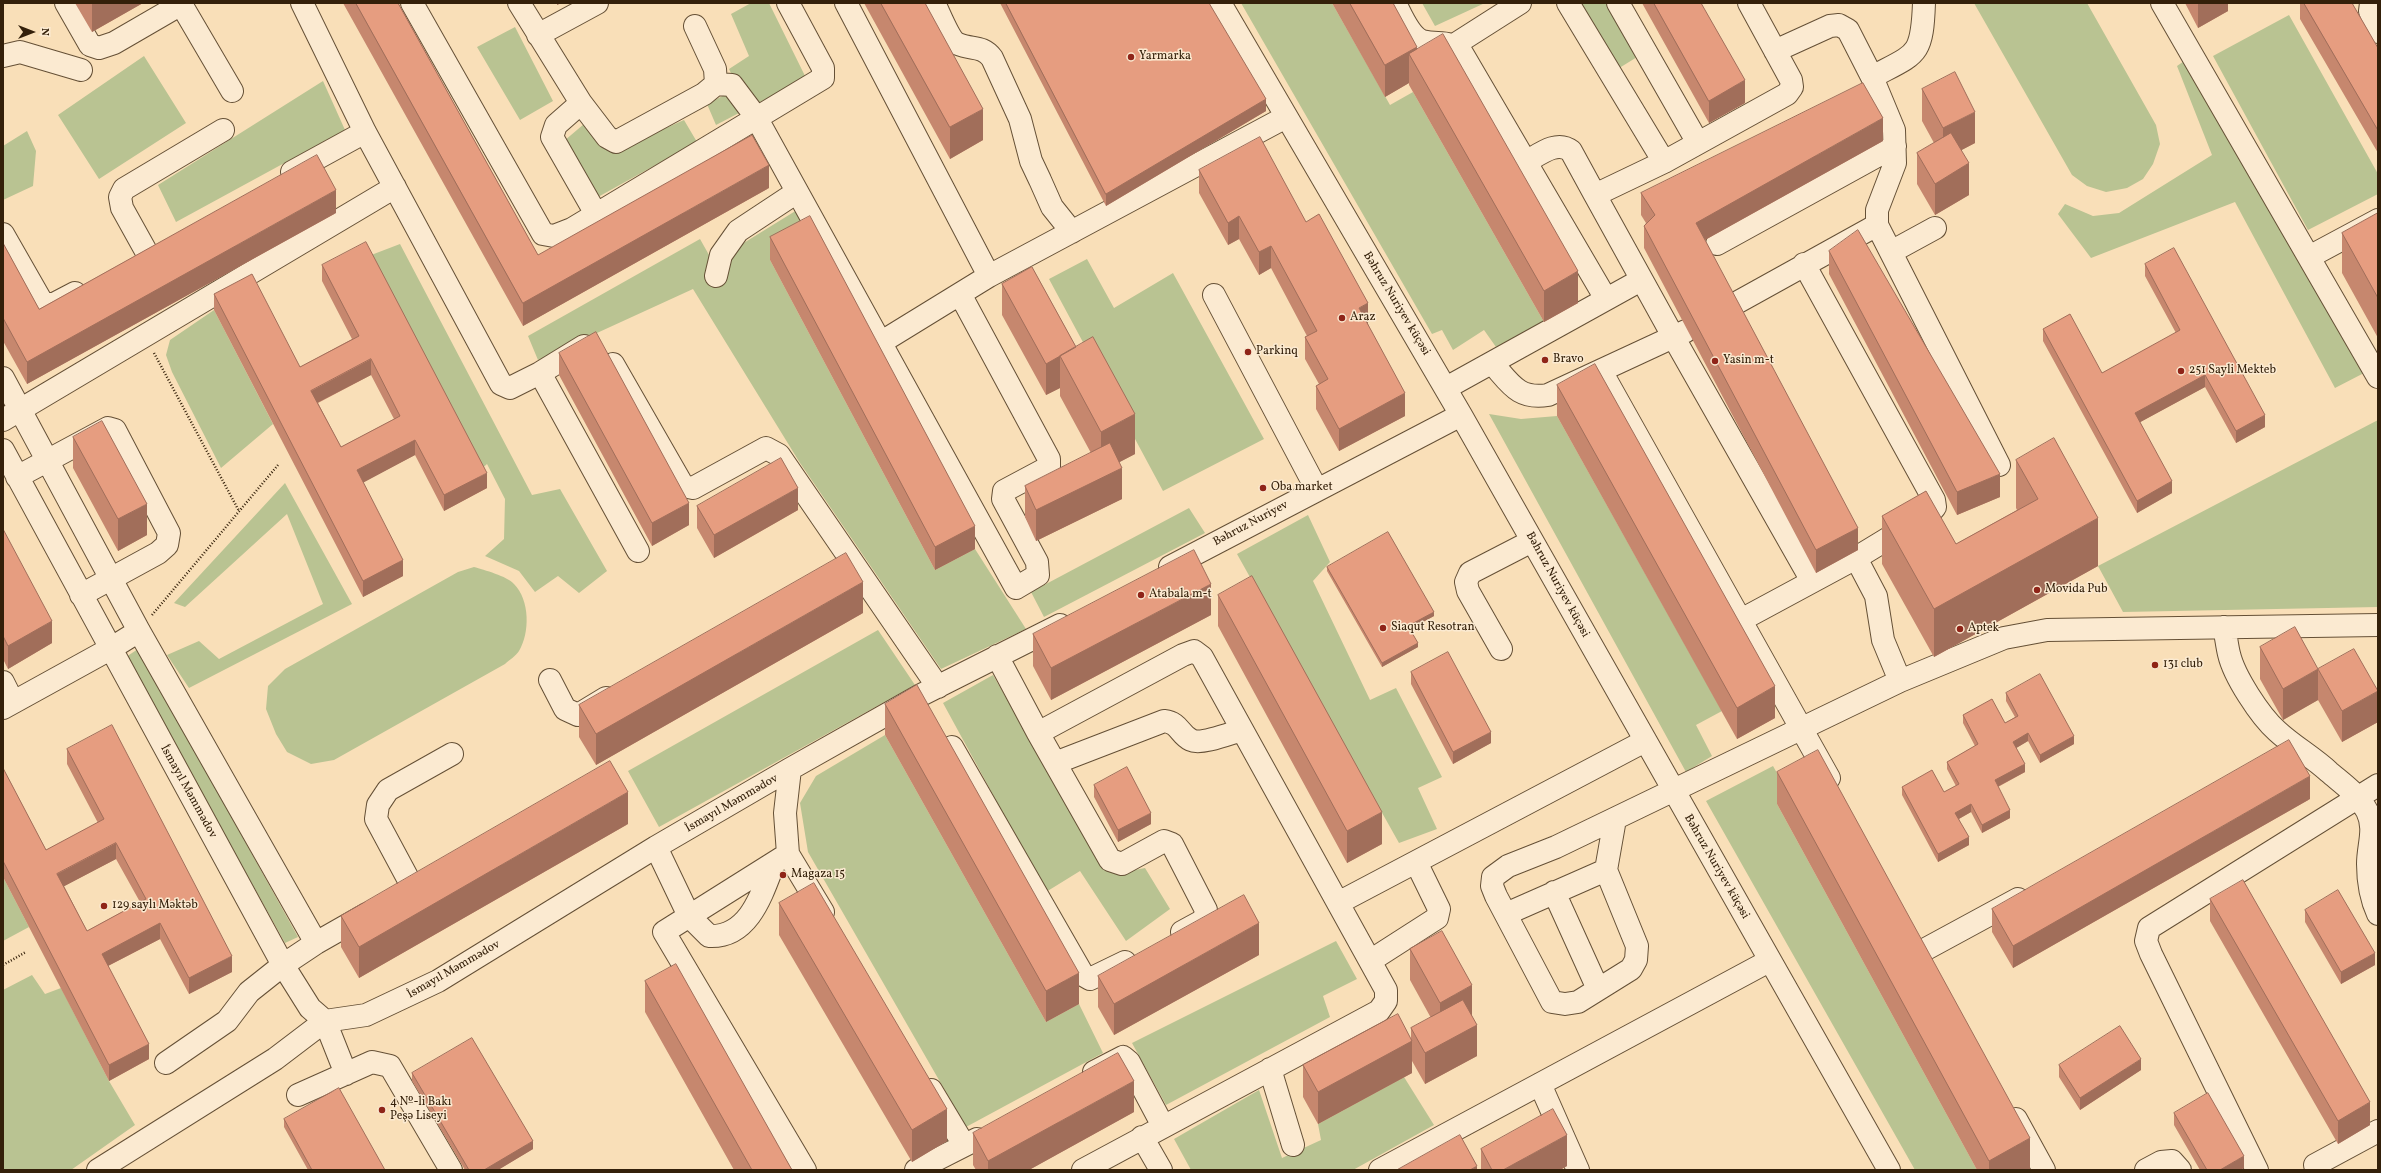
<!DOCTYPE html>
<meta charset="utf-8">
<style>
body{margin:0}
#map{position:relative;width:2381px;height:1173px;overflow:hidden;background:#f9dfb8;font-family:Vollkorn,serif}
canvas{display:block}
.frame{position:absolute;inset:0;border:4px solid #34200a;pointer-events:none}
.north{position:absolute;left:12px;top:12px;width:40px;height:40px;-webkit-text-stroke:3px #fbead1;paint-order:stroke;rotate:90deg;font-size:11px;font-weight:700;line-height:16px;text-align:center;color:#34200a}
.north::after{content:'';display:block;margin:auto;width:14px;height:18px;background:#34200a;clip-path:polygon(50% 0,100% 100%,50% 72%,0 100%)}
</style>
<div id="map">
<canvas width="2381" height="1173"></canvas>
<div class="frame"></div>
<div class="north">N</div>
</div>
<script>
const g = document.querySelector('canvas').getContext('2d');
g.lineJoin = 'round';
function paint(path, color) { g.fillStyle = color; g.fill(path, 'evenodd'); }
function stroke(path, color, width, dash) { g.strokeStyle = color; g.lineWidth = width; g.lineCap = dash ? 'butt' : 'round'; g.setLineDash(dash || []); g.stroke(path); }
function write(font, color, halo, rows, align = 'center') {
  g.font = font + ' Vollkorn,serif'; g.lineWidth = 3; g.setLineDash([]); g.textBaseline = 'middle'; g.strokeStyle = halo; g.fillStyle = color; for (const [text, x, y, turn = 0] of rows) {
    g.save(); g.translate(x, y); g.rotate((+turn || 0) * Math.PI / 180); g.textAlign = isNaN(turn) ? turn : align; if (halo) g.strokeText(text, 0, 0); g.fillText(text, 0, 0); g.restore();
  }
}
paint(new Path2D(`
 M751,3H769L806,78L716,125L707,104L738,88L729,69L749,56L731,14Z
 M1241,3H1332L1390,105L1413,92L1544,322L1496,347L1484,330L1453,350L1442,330L1432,334Z
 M1422,3H1485L1435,26Z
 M1576,3H1611L1642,54L1616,70Z
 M1974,3H2087L2156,125L2160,144L2153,164L2143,179L2127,188L2106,192L2087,186L2072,175Z
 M2289,15L2378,174V194L2308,230L2213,56Z
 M515,27L553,101L520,120L477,47Z
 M144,56L186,123L99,179L58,115Z
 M2187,59L2364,373L2335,388L2235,202L2091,258L2058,214L2065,204L2093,216L2119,213L2212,155L2177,66Z
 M323,81L345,130L176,222L158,185Z
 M684,120L697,142L598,197L564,141L584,124L611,152Z
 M27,131L36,151L33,186L3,200V146Z
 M797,210L810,238L770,260L935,570L975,549L1026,629L941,669L800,463L693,289L538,360L528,336L700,239L713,262Z
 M400,244L532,495L560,489L607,571L579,593L558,576L535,592L519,571L485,556L504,539L505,499L487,464L478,472L366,257Z
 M1087,259L1114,308L1173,273L1264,439L1163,491L1049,279Z
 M214,310L273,424L221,468L172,372L166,355L170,340Z
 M1489,414L1521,419L1557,416L1722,711L1696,725L1712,756L1686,772Z
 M2378,420V607L2123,612L2098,566Z
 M285,483L352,604L189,688L167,655L199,641L219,659L323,604L287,514L185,607L174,603Z
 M1189,508L1205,533L1044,617L1031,592Z
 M1308,515L1330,562L1313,581L1370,700L1396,688L1442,777L1418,788L1437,829L1399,843L1237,554Z
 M474,567C484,570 507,576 514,584C530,600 530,633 519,651C516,656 509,660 505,664L334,760L311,764L287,752L276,734L266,709L268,686L285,669L458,572Z
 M878,630L915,685L659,827L628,771Z
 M138,649L298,937L285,943L126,657Z
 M993,675L1105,870L1119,873L1145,868L1170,909L1126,941L1080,871L1046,892L943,703Z
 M885,735L1046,1022L1079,1004L1103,1053L966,1127L808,852L800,803L816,776Z
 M1773,766L1790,796L1777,804L1977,1170H1915L1706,801Z
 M3,877L29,927L3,941Z
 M1336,941L1357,979L1323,996L1330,1017L1166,1105L1132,1043Z
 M32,975L45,994L61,988L109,1081L135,1125L71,1170H3V990Z
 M1404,1077L1434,1125L1353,1170H1191L1174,1139L1259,1090L1282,1158L1321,1140L1318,1124Z`), '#b9c392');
const minor = new Path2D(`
 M66,3L90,45L99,48L114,43L183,3
 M302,3L365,132L501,384L510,388L540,373L584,346
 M412,3L543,234L554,236L572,229L823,78V68L788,3
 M519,3L581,103L556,125L552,137L596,214
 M846,3L989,276
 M934,3C939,12 949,40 958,44C972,50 982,45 992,58L1020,119L1031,161L1040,180L1052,207L1072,232
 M1220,3L1461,415L1889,1170
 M1395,3C1401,14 1409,36 1422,41C1440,46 1447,38 1462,53L1606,299
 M1568,3L1664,162
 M1618,3L1698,143
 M1749,3L1791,80L1792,87L1787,94L1664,162L1595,195L1674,338L1812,581
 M2162,3L2378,377
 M2371,3L2370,11L2378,32
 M181,4L232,91
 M538,35L597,3
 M1454,45L1520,3
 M1775,51L1830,26L1839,25L1848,30L1872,77L1894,130L1895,163L1877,210V225L1999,465
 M3,56L20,52L81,70
 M1872,77C1917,53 1922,57 1924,3
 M716,84L732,85L756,117L1016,588L1038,575L1037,562L1003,499L1004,491L1049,467V459L960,294
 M581,103L607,137L616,142L704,94L716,84L715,69L695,26
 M1526,162C1540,154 1557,140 1571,151L1595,195
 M292,172L365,132
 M3,234L43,304H54L75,293
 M1717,244L1895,146
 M1891,252L1935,228
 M147,253L122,208L120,197L124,189L223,130
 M2309,257L2378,220
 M716,276L721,255L738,231L797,192
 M1214,295L1317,490
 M1729,307L1877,225
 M880,343L989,276L1286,117
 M1492,363C1510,383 1518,400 1548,395L1686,331
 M613,364L683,486L693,488L766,448L779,455L938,687
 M1601,371L1829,778
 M540,373L638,551
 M3,378L139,631L316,943
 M1446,388L1641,280
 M3,420L395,187
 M3,450L283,965L310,1008L325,1021L366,1015L438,981L656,847L790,769L921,695L1060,625
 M17,477L108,428L115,430L169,533L167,545L158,553L81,595
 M1856,558L1876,596L1883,640L1900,681
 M1170,567L1461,415
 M1741,620L1856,558L1930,513L1935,507L1934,500L1804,264
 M2224,627C2226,636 2227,646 2229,654C2234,676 2260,716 2277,731C2293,746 2313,757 2329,772C2343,784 2358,794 2367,811C2376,829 2368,845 2368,864C2368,881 2371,899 2378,914
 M1501,649L1468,591L1466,582L1470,573L1532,541
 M997,656L1038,733L1110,860L1122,864L1164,841L1172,844L1206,910L1204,920L1182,932
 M550,680L565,709L578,715L606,698
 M3,682L13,702
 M3,708L110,649L139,631
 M1038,733L1183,655L1194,651L1202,657L1386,990V1001L1379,1011L1083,1170
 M952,747L1083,975L1090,979L1125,962
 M1055,763L1164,721C1180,723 1179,734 1191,740C1201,745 1231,733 1242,730
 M790,769L785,813L788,854L823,912
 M1615,819L1606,870L1637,946L1636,960L1631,969L1578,1002L1565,1004L1552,1002L1496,896L1492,886L1493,877L1508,866L1556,847L1900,681L2004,638L2047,630L2378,625
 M656,847L689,916L709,936C749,938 762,894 774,863
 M788,854L664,932L805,1170
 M413,888L376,819L378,805L388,790L452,754
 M1554,892L1598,989
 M1338,903L1645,741
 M1506,914L1606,870
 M1924,950L2018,899
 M1370,961L1437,918L1439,909L1416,862
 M166,1063L227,1021L249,992L283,965L316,943L367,914
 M1270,1069L1293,1145
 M1094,1072L1123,1057L1129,1062L1163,1126
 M1540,1084L1578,1170
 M931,1090L964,1145
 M298,1095L372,1062L390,1066L451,1170
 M2016,1119L2044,1170
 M1142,1137L1161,1170
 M2315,1165L2378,1131
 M98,1170L275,1059L325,1021L346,1074
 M916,1170L977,1139
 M1380,1170L1769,961
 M2146,1170L2161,1162L2172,1161L2180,1170
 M2257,1170L2151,954L2146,941L2149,928L2378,785`);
stroke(minor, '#655036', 24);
stroke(new Path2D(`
 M154,353L239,511
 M152,615L278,465
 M3,965L26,952`), '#34200a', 2.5, [1, 2]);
stroke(minor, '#fbead1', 22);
paint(new Path2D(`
 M75,3H143L92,32Z
 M343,3H398L538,255L769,188L523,326Z
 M864,3H925L983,140L950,159Z
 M1000,3H1209L1266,111L1106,206Z
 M1332,3H1393L1417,50L1578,303L1544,322L1409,85V83L1385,97Z
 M1642,3H1701L1745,103L1709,123Z
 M2185,3H2228V11L2198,28Z
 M2300,3H2352L2378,48V153L2300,19Z
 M1922,89L1975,143L1961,150L1969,195L1935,215L1917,184V153L1934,143L1922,121Z
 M1883,141L1705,240L1858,550L1816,573L1644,248V226L1646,223L1641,215V193Z
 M1199,170L1306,222L1368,324L1405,416L1339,451L1316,409V386L1319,384L1305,359V337L1307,336L1271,268L1259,275L1239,239L1228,245L1199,193Z
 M336,213L27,384L3,341V243L39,309Z
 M2378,213V338L2342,273V233Z
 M770,237L975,549L935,570L770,260Z
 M1829,251L2000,497L1957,515L1829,274Z
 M2145,264L2265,427L2236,443L2205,387L2140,422L2172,493L2137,513L2043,341V329L2102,373L2176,333L2145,276Z
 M322,265L487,488L444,511L415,455L363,482L403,576L363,597L214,310V294L300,367L352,339L322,281ZM371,375L394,419L341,447L318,403Z
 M1032,267L1135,454L1119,462L1122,499L1036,541L1025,517V486L1091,453L1060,396V388L1046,395L1002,315V284Z
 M559,353L689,525L652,546L559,375Z
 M1557,385L1775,718L1737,739L1557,416Z
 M73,437L147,535L118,551L73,468Z
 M2016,460L2098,566L1934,657L1882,564V516L1956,544L2017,510L2016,508Z
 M697,506L798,510L714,558L697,528Z
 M3,529L52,643L8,669L3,659Z
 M1327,567L1434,616L1410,629L1418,647L1382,667L1327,571Z
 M1218,595L1382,844L1347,863L1218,626Z
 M863,613L596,765L579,737V705Z
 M1211,615L1051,700L1033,666V634Z
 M2260,647L2318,700L2283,720L2260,679Z
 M2318,669L2378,722L2342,742L2318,700Z
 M1411,672L1491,743L1453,764L1411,684Z
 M2006,693L2074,744L2040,763L2028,741L2016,748L2025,772L1998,787L2010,818L1982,833L1971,812L1959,819L1969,845L1938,862L1902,795V787L1944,792L1956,786L1947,769V762L1975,746L1963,723V715L2005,723L2015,717L2006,701Z
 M885,704L1079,1004L1046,1022L885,735Z
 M67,749L232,972L189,994L160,939L108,966L149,1059L109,1081L3,877V768L46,850L98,823L67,764ZM116,859L140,902L87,931L64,886Z
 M1777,772L2030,1170H1977L1777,804Z
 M1094,785L1151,824L1118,842L1094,797Z
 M2310,799L2013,968L1992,932V909Z
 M628,824L359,978L341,947V916Z
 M2210,899L2370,1125L2338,1144L2210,921Z
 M779,903L947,1141L912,1162L779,935Z
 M2305,910L2375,965L2341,984L2305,922Z
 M1410,949L1472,1016L1477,1056L1425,1084L1412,1061V1073L1318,1124L1303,1097V1065L1411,1040V1028L1431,1018L1410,980Z
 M1259,955L1114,1035L1098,1007V976Z
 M645,981L792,1170H734L645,1012Z
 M2059,1065L2141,1070L2080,1110L2059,1077Z
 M412,1073L533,1149L498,1170H465L412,1081Z
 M1134,1112L1029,1170H976L973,1165V1133Z
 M2174,1113L2244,1168L2240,1170H2200L2174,1125Z
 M284,1119L385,1170H308L284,1127Z
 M1481,1149L1567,1166L1560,1170H1481Z`), '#c6876e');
paint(new Path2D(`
 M92,3H143L92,32Z
 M557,3H562L557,5Z
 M2198,3H2228V11L2198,28Z
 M1417,47V68L1409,54V83L1385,97V65Z
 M1745,80V103L1709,123V101Z
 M1266,99V111L1106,206V194Z
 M983,109V140L950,159V127Z
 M1975,112V143L1943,160V128Z
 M1883,118V141L1696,245V223Z
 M1969,163V195L1935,215V184Z
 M769,165V188L523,326V303Z
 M336,190V213L27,384V362Z
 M1239,216V239L1228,245V223Z
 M1271,246V268L1259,275V252Z
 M1578,271V303L1544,322V291Z
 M1368,303V326L1359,308Z
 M1060,356V388L1046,395V364Z
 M371,359V375L311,406V391Z
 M2205,375V387L2135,425V413Z
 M1405,393V416L1339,451V429Z
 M1135,414V454L1101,472V432Z
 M2265,415V427L2236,443V431Z
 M415,440V455L357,486V470Z
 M1122,468V499L1036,541V510Z
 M487,473V488L444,511V495Z
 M2000,474V497L1957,515V492Z
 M2172,481V493L2137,513V501Z
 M798,488V510L714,558V535Z
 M689,503V525L652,546V523Z
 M147,504V535L118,551V519Z
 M2098,518V566L1934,657V609Z
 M975,526V549L935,570V547Z
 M1858,528V550L1816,573V550Z
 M403,560V576L363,597V581Z
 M863,582V613L596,765V734Z
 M1211,584V615L1051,700V668Z
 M1434,612V616L1408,630V626Z
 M52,621V643L8,669V646Z
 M1418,643V647L1382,667V663Z
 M2318,669V700L2283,720V689Z
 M1775,686V718L1737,739V708Z
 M2378,691V722L2342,742V711Z
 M1491,732V743L1453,764V752Z
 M2028,733V741L2013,750V742Z
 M2074,736V744L2040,763V755Z
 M2025,764V772L1995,788V780Z
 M2310,776V799L2013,968V946Z
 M628,792V824L359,978V947Z
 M1971,804V812L1955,821V813Z
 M2010,810V818L1982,833V825Z
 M1382,812V844L1347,863V831Z
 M1151,813V824L1118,842V830Z
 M1969,837V845L1938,862V854Z
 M116,843V859L57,890V874Z
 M160,923V939L102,969V954Z
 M1259,923V955L1114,1035V1004Z
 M2375,953V965L2341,984V972Z
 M232,956V972L189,994V978Z
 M1079,973V1004L1046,1022V991Z
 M1472,985V1017L1440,1034V1003Z
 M1477,1025V1056L1425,1084V1053Z
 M1412,1041V1073L1318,1124V1092Z
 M149,1044V1059L109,1081V1065Z
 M2141,1059V1070L2080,1110V1098Z
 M1134,1081V1112L1029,1170H988V1161Z
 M2370,1102V1125L2338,1144V1121Z
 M947,1109V1141L912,1162V1130Z
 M1567,1135V1166L1560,1170H1503Z
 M2030,1138V1170H1989V1161Z
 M533,1141V1149L498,1170H484Z
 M2244,1156V1168L2240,1170H2220Z
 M1477,1166V1170H1470Z`), '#a16e5a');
const building = new Path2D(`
 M356,3H398L538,255L752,135L769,165L523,303Z
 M881,3H925L983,109L950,127Z
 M1006,3H1209L1266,99L1106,194Z
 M1350,3H1393L1417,47L1385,65Z
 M1654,3H1701L1745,80L1709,101Z
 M2304,3H2352L2378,48V130Z
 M1443,34L1578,271L1544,291L1409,54Z
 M1955,72L1975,112L1943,128L1922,89Z
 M1863,83L1883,118L1696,223L1858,528L1816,550L1644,226L1655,215L1641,193Z
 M1951,133L1969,163L1935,184L1917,153Z
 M1260,137L1306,222L1319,214L1368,303L1359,308L1405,393L1339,429L1316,386L1328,379L1305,337L1317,331L1271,246L1259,252L1239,216L1228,223L1199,170Z
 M317,155L336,190L27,362L3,318V243L39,309Z
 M2378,213V298L2342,233Z
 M810,216L975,526L935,547L770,237Z
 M1858,230L2000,474L1957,492L1829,251Z
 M366,242L487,473L444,495L415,440L357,470L403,560L363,581L214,294L252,274L300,367L359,336L322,265ZM371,359L400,416L341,447L311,391Z
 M2174,248L2265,415L2236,431L2205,375L2135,413L2172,481L2137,501L2043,329L2070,314L2102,373L2180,330L2145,264Z
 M1032,267L1076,347L1046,364L1002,284Z
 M596,332L689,503L652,523L559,353Z
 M1093,337L1135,414L1101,432L1060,356Z
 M1595,364L1775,686L1737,708L1557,385Z
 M102,421L147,504L118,519L73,437Z
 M2054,438L2098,518L1934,609L1882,516L1926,491L1956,544L2038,499L2016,460Z
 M1110,443L1122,468L1036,510L1025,486Z
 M781,458L798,488L714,535L697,506Z
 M3,529L52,621L8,646L3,636Z
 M1388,532L1434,612L1408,626L1418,643L1382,663L1327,567Z
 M1194,550L1211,584L1051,668L1033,634Z
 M846,553L863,582L596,734L579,705Z
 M1252,576L1382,812L1347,831L1218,595Z
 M2295,627L2318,669L2283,689L2260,647Z
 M2354,649L2378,691L2342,711L2318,669Z
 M1448,652L1491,732L1453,752L1411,672Z
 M2040,674L2074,736L2040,755L2028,733L2013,742L2025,764L1995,780L2010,810L1982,825L1971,804L1955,813L1969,837L1938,854L1902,787L1932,770L1944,792L1959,784L1947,762L1978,744L1963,715L1992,699L2005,723L2018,716L2006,693Z
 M917,685L1079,973L1046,991L885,704Z
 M112,725L232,956L189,978L160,923L102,954L149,1044L109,1065L3,861V768L46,850L104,819L67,749ZM116,843L146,899L87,931L57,874Z
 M2289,740L2310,776L2013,946L1992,909Z
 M1818,750L2030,1138L1989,1161L1777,772Z
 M610,761L628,792L359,947L341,916Z
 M1127,767L1151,813L1118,830L1094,785Z
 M2243,880L2370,1102L2338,1121L2210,899Z
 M814,883L947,1109L912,1130L779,903Z
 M2338,890L2375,953L2341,972L2305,910Z
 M1244,895L1259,923L1114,1004L1098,976Z
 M1442,931L1472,985L1440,1003L1410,949Z
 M676,964L792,1170H752L645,981Z
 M1463,1000L1477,1025L1425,1053L1411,1028Z
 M1398,1014L1412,1041L1318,1092L1303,1065Z
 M2120,1026L2141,1059L2080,1098L2059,1065Z
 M472,1038L533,1141L484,1170H469L412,1073Z
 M1118,1053L1134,1081L988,1161L973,1133Z
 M339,1088L385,1170H312L284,1119Z
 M2208,1093L2244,1156L2220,1170H2207L2174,1113Z
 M1553,1109L1567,1135L1503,1170H1492L1481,1149Z
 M1460,1135L1477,1166L1470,1170H1397Z`);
paint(building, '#e69d80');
stroke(building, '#a16e5a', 1);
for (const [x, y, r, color] of [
 [1131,57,4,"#8f2418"],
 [1342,318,4,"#8f2418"],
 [1248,352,4,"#8f2418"],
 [1545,360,4,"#8f2418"],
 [1715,361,4,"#8f2418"],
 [2181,371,4,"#8f2418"],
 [1263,488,4,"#8f2418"],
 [2037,590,4,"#8f2418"],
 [1141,595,4,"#8f2418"],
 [1383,628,4,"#8f2418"],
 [1960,629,4,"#8f2418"],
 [2155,665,4,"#8f2418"],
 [783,875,4,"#8f2418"],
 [104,906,4,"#8f2418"],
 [382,1110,4,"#8f2418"]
]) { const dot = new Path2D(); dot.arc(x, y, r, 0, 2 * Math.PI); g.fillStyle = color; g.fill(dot); stroke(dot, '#fbead1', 1.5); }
write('12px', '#34200a', '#fbead1', [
 ["Yarmarka",1139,57],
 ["Araz",1350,318],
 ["Parkinq",1256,352],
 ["Bravo",1553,360],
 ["Yasin m-t",1723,361],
 ["251 Sayli Mekteb",2189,371],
 ["Oba market",1271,488],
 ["Movida Pub",2045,590],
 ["Atabala m-t",1149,595],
 ["Siaqut Resotran",1391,628],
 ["Aptek",1968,629],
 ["131 club",2163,665],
 ["Magaza 15",791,875],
 ["129 saylı Məktəb",112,906],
 ["4 №-li Bakı",390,1103],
 ["Peşə Liseyi",390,1117]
], 'left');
write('12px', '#34200a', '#fbead1', [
 ["Bəhruz Nuriyev küçəsi",1396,304,59],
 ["Bəhruz Nuriyev",1251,524,-28],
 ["Bəhruz Nuriyev küçəsi",1557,585,61],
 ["İsmayıl Məmmədov",188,792,61],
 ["İsmayıl Məmmədov",732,804,-30],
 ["Bəhruz Nuriyev küçəsi",1716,867,60],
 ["İsmayıl Məmmədov",454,970,-30]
]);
</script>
